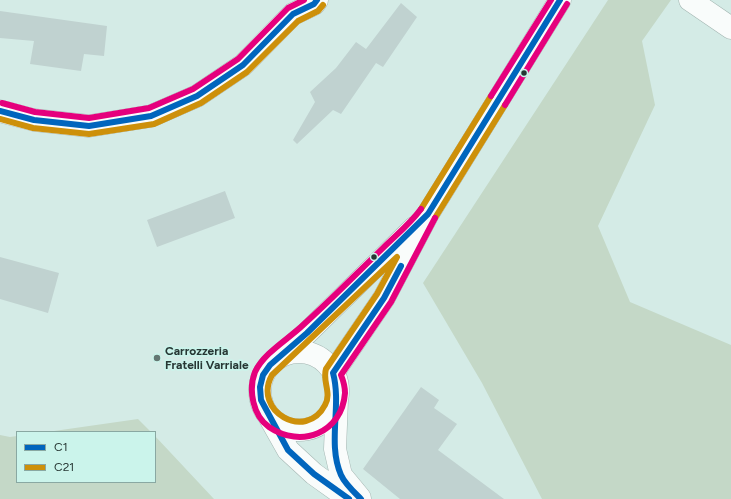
<!DOCTYPE html>
<style>
body{margin:0}
#map{position:relative;width:731px;height:499px;overflow:hidden;background:#d4ebe6;font-family:Figtree,sans-serif}
canvas{display:block}
.legend{position:absolute;left:16px;top:431px;width:140px;height:52px;box-sizing:border-box;background:#cbf4eb;border:1px solid #89a8a2;margin:0;padding:5px 7px;list-style:none;font-size:12px;color:#273734}
.legend li{display:flex;align-items:center;gap:8px;height:20px}
.legend b{width:20px;border:1px solid #89a8a2}
</style>
<div id="map">
<canvas width="731" height="499"></canvas>
<ul class="legend">
<li><b style="height:5px;background:#0065bd"></b>C1</li>
<li><b style="height:5px;background:#cd900a"></b>C21</li>
</ul>
</div>
<script>
const g = document.querySelector('canvas').getContext('2d');
g.lineJoin = 'round';
function paint(path, color) { g.fillStyle = color; g.fill(path, 'evenodd'); }
function stroke(path, color, width, dash) { g.strokeStyle = color; g.lineWidth = width; g.lineCap = dash ? 'butt' : 'round'; g.setLineDash(dash || []); g.stroke(path); }
function write(font, color, halo, rows, align = 'center') {
  g.font = font + ' Figtree,sans-serif'; g.lineWidth = 3.5; g.setLineDash([]); g.textBaseline = 'middle'; g.strokeStyle = halo; g.fillStyle = color; for (const [text, x, y, turn = 0] of rows) {
    g.save(); g.translate(x, y); g.rotate((+turn || 0) * Math.PI / 180); g.textAlign = isNaN(turn) ? turn : align; if (halo) g.strokeText(text, 0, 0); g.fillText(text, 0, 0); g.restore();
  }
}
paint(new Path2D(`
 M608,0H671L642,41L655,105L598,226L630,302L731,345V499H542L482,383L423,283Z
 M138,419L151,432H47Z
 M0,435L10,437L17,436V482H155V436L214,499H0Z`), '#c4d8c7');
paint(new Path2D(`
 M401,3L417,17L383,67L376,63L341,114L333,110L297,144L293,140L315,102L310,92L336,68L356,42L366,49Z
 M0,11L107,26L104,56L84,54L81,71L30,64L34,41L0,38Z
 M225,191L235,218L157,247L147,220Z
 M0,257L59,273L48,313L0,299Z
 M421,387L439,400L434,408L457,424L438,450L504,499H400L363,469Z`), '#c0d2d0');
const minor = new Path2D(`
 M690,0L731,28`);
const tertiary = new Path2D(`
 M0,111L34,120L89,126L151,116L197,96L243,65L293,14L314,4L317,0
 M260 391a39 39 0 1 1 78 0a39 39 0 1 1-78 0Z
 M280,356L307,333L414,228
 M333,373L384,298L428,214L560,0
 M337,400L335,449L341,475L360,498
 M270,418L288,450L314,474L349,499`);
stroke(minor, '#a3b5b1', 23);
stroke(tertiary, '#a3b5b1', 23);
stroke(minor, '#f9fcfb', 22);
stroke(tertiary, '#f9fcfb', 22);
stroke(new Path2D(`
 M0,111L34,120L89,126L151,116L197,96L243,65L293,14L314,4L317,0
 M349,499L314,474L288,450L261,400L260,387L263,375L270,365L307,333L428,214L560,0
 M361,499C354,492 345,484 341,475C327,443 342,406 333,373L384,298L401,266`), '#0065bd', 6);
stroke(new Path2D(`
 M0,119L33,128L89,134L154,124L201,103L247,72L298,21L318,11L323,5
 M421,209L491,96
 M435,218L505,105
 M397,257L377,294L326,369C322,381 332,393 325,405C306,442 252,411 272,375Z`), '#cd900a', 6);
stroke(new Path2D(`
 M491,96L551,0
 M2,103L35,112L89,118L149,108L193,89L238,59L288,8L304,0
 M505,105L567,4
 M421,209C410,224 396,235 383,248C356,274 330,301 302,326C287,340 264,353 255,372C248,390 253,416 269,427C301,449 342,433 345,393C345,387 343,380 341,375L391,302L435,218`), '#e5007d', 6);
for (const [x, y, r, color] of [
 [524,73,3.5,"#273734"],
 [374,257,3.5,"#273734"],
 [157,358,4,"#647672"]
]) { const dot = new Path2D(); dot.arc(x, y, r, 0, 2 * Math.PI); g.fillStyle = color; g.fill(dot); stroke(dot, '#cbf4eb', 1.5); }
write('bold 12px', '#273734', '#cbf4eb', [
 ["Carrozzeria",165,351],
 ["Fratelli Varriale",165,365]
], 'left');
</script>
